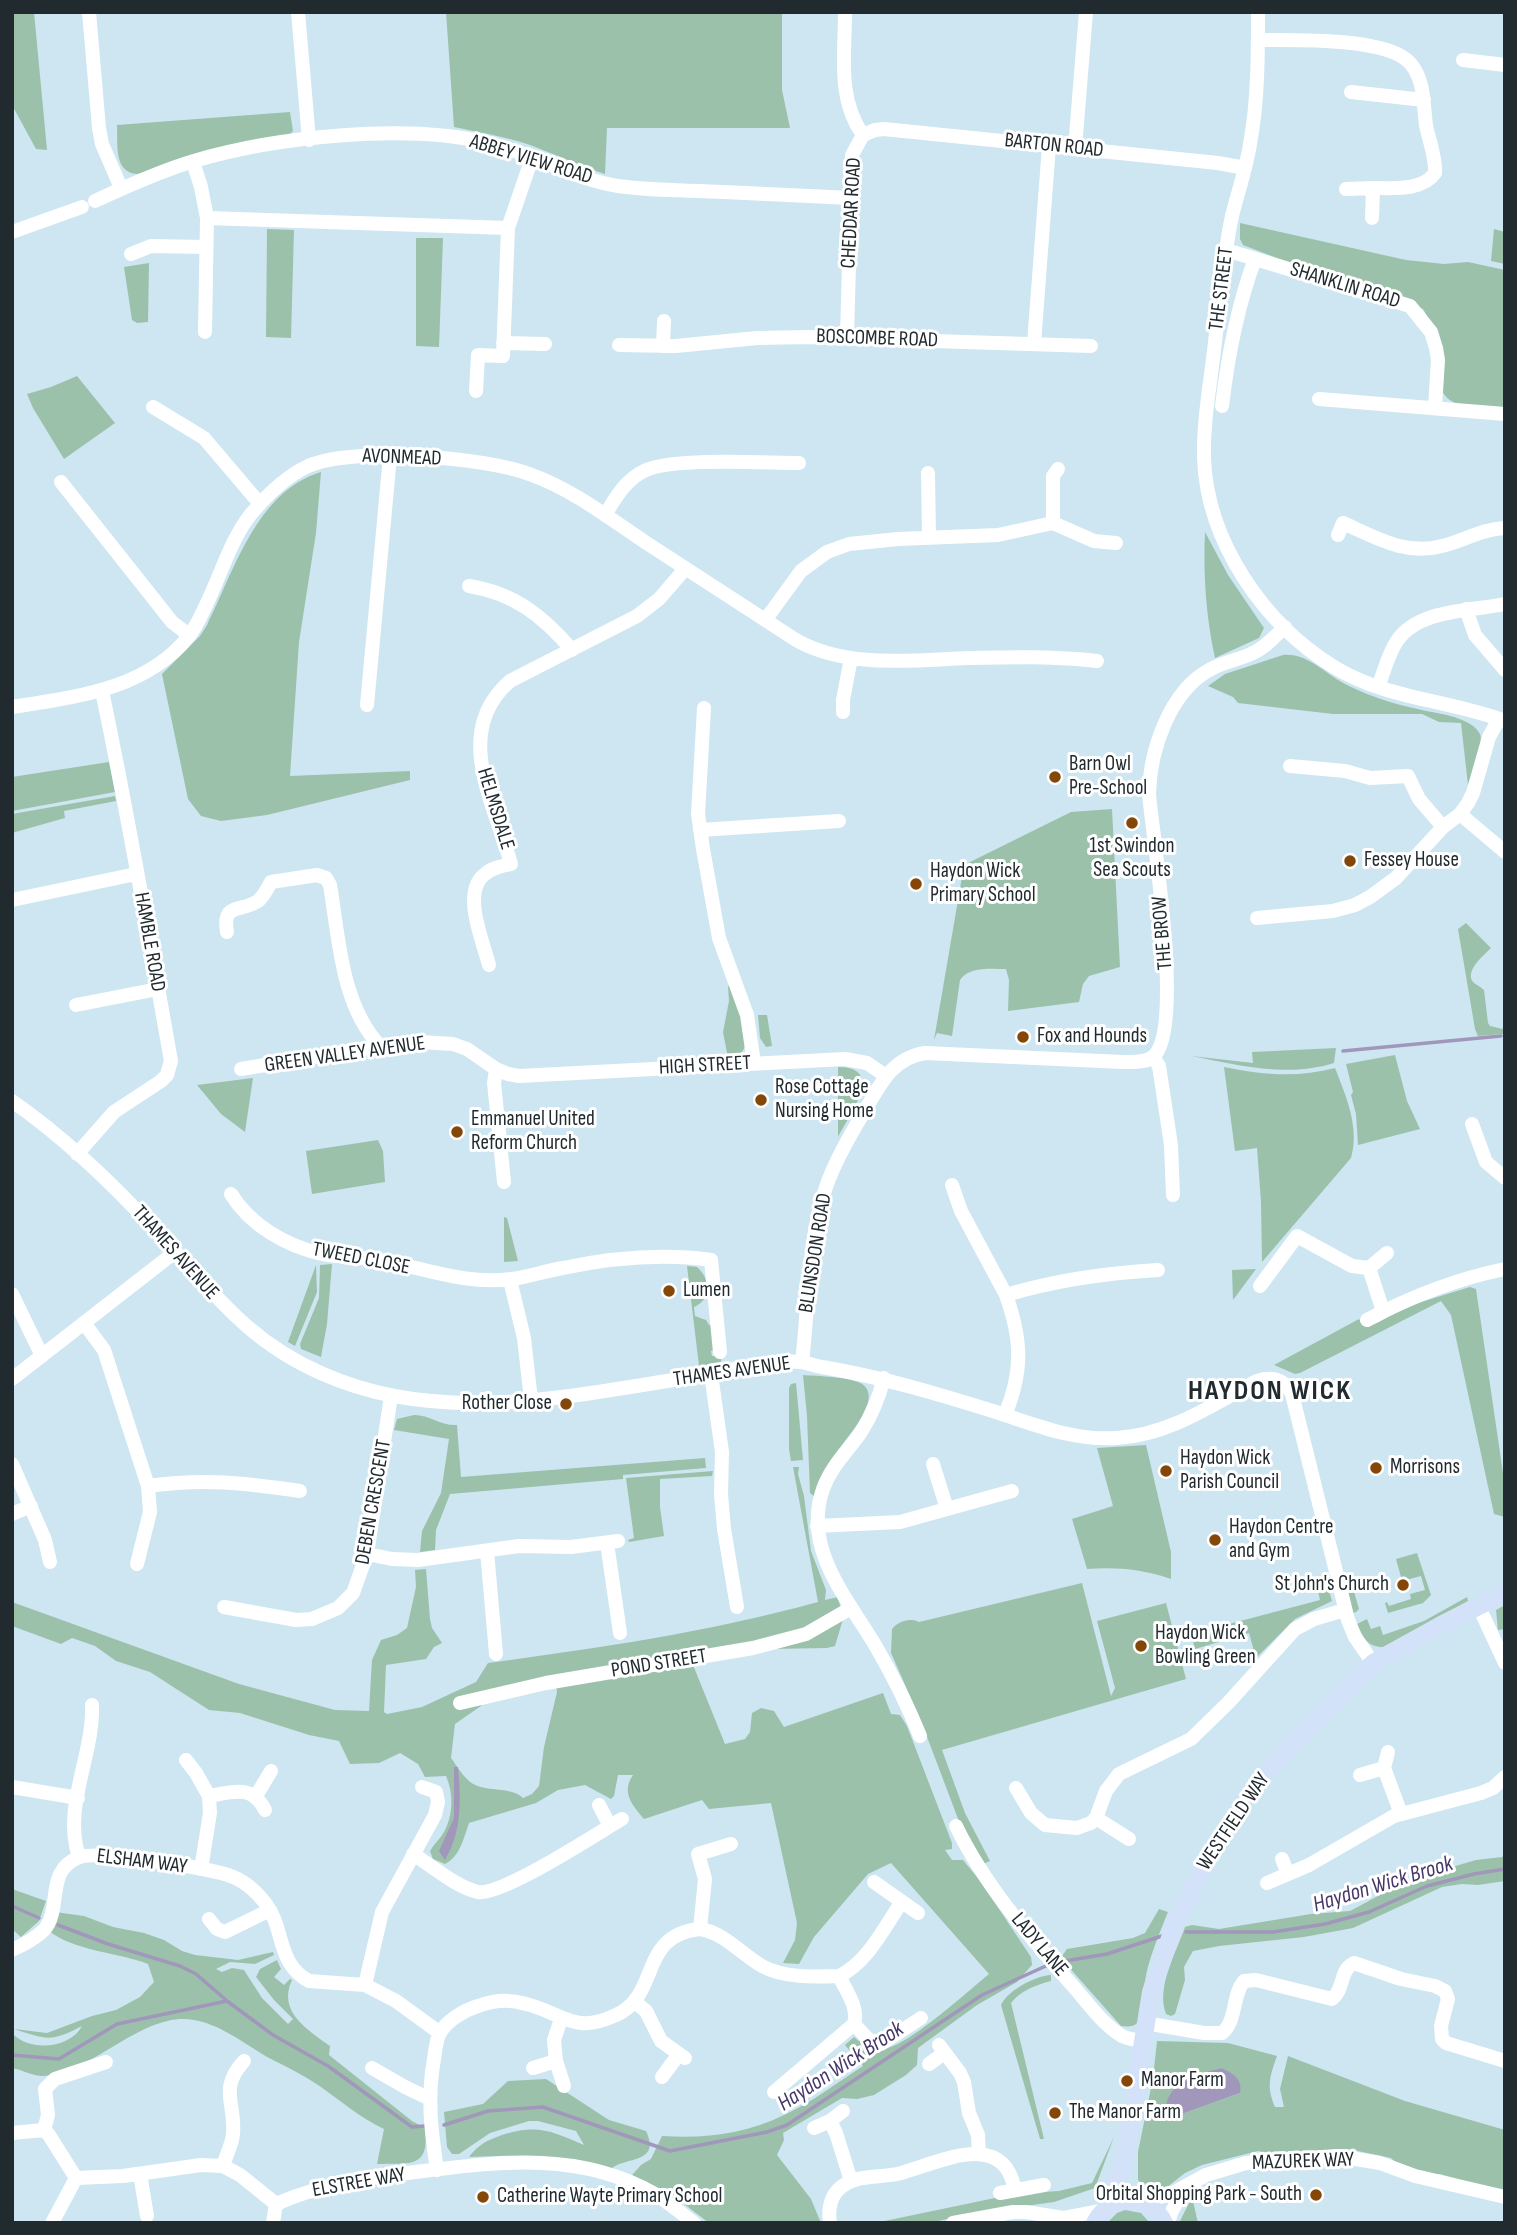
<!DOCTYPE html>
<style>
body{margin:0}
#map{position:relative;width:1517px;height:2235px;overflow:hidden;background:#cde6f2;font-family:"Sofia Sans Condensed",sans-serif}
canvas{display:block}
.frame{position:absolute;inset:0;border:14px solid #212b2f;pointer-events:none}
</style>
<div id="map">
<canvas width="1517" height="2235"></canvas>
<div class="frame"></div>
</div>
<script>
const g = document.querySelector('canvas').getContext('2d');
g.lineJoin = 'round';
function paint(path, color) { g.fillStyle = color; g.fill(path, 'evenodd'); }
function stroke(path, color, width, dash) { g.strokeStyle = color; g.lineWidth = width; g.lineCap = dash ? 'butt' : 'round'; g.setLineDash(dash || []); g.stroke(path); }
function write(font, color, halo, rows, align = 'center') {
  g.font = font + ' "Sofia Sans Condensed",sans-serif'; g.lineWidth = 6; g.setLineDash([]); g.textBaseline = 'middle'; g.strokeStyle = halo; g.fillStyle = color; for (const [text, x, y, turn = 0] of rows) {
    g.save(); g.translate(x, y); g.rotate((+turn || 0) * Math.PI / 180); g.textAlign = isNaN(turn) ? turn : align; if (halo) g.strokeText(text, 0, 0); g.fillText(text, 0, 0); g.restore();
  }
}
paint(new Path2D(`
 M12,12H34L47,150L36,149L12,105Z
 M446,12H782V90L790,128H607L605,174C577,165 551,152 524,143C501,136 478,132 454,127Z
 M290,112L293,131L288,136L138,174C113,173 118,144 117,125Z
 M1240,223L1406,260L1444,264L1468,262L1505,270V409C1485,407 1452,411 1442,391L1440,338L1423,309L1403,298L1290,263L1243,245L1240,239Z
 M267,229L294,230L291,338L266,337Z
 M1494,229L1505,232V264L1491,261Z
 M416,238H443L439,347L416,346Z
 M149,263L148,322L137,323L132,320L124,267Z
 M77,376L115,423L64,459L33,408L27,394L51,387Z
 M321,472L316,533L299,642L290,776L410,771V780L267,815L221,821L201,816L188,799L162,674L200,636L207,625C234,571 257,491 321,472Z
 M1205,532L1228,575L1264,628L1259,638L1215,658C1206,617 1203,574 1205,532Z
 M1283,655C1308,653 1324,673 1345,684C1374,699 1405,707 1437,713C1449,715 1474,721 1480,734C1484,742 1472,776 1468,785L1461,723L1439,722L1422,714H1333L1238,703L1233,697L1208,686L1225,674Z
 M109,762L115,792L12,811V777Z
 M115,796L116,801L64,811L65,818L12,833V814Z
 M1112,809L1120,967L1089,976L1083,984L1079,1002L1008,1011L1009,980L1006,969C991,969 969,966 960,980L952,1036L937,1033L934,1040L964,865L1071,812Z
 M1466,923L1491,948C1484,955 1463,972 1474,983C1477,985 1481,987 1484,990L1488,1023L1490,1026L1503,1029V1034L1478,1036L1475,1029L1458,929Z
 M728,986H731C738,1007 763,1055 728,1058L723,1032L729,1001Z
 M758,1015H767L772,1046L766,1047L760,1038Z
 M1336,1048L1334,1063C1286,1078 1239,1065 1191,1056L1253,1063L1252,1052Z
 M1395,1055L1407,1101L1420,1129L1358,1145L1356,1114L1351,1095L1353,1092L1346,1064Z
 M838,1067C886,1067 850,1114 838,1137Z
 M1224,1067C1262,1075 1298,1078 1335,1068C1346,1096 1360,1128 1351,1158L1262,1262L1261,1202L1257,1148L1235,1151Z
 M253,1078L245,1132L221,1114L197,1085Z
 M378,1140L383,1151L385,1182L312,1194L306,1151Z
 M504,1217L507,1218L518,1261L504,1262Z
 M332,1264L327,1324L321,1357L301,1349L300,1344L319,1298L320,1265Z
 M316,1265L317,1292L295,1346L288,1342Z
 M687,1266L697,1267C711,1280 712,1299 694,1307L695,1316L706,1320L709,1325H714V1350L711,1351L712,1356H721V1362L699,1366Z
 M1256,1269L1233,1300L1232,1270Z
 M1470,1287L1476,1289L1503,1473H1505V1517L1494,1514L1451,1315L1441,1301L1300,1373L1295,1374L1274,1365L1359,1319L1363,1326L1377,1323L1408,1306Z
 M803,1375C816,1376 852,1377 862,1384C886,1400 839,1445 830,1462C823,1472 819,1485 815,1497L810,1493L807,1416Z
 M796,1383L803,1460L791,1461L789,1449V1388L791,1384Z
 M414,1415C430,1415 441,1426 457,1425L461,1477L705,1458L706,1468L623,1475V1479L450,1494L436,1530L435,1550L420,1552L422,1531L441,1493L449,1439L394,1430L397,1419Z
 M1146,1445L1171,1552V1579C1142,1569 1117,1567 1087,1569L1072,1519L1113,1506L1097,1448Z
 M793,1467H799L798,1474L804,1496L811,1551L826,1590L825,1600L838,1597L843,1619L835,1646L827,1648L770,1649L693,1665L725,1744L745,1739L750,1732L752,1713L761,1708L774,1711L784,1727L883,1693L891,1714L900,1715L907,1726L952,1843V1849L945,1850L952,1860H963L981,1882L1031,1957L1032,1965L1017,1982L977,2005L918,2048L917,2065L906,2075L874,2095L857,2099L842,2098L783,2133L784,2140L777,2155L811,2199L821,2223H709L684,2204L632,2175L641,2165L651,2159L662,2136C705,2139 745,2134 784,2115C811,2103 838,2082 863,2066L845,2045L854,2037C862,2044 872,2050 883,2049C907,2047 967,1992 989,1974L891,1863L868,1874L814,1937L799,1964L783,1963L795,1940L797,1923L771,1803L709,1809L702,1800L644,1819C632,1805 621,1792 633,1775H618L614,1796L611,1799L585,1785L558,1790L536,1803L469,1823C464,1837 460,1857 445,1864L433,1859L430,1851C434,1844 440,1839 444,1832C453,1816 454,1794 446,1776L425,1777L418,1764L400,1753L379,1763L350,1764L339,1741L309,1735L240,1713L209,1710L150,1672L116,1661L95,1646L72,1638L61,1644L12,1626V1602L239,1684L335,1710L369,1711L372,1660L381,1640L397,1635L407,1628L416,1587L415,1570L426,1569L430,1619L432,1628L442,1643L434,1647L426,1659L386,1665L384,1712L387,1714L422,1707L476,1682L488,1663C599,1648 709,1632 818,1602ZM556,1685L557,1692L544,1747L539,1786L532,1794L523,1798C510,1785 484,1794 469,1781C462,1775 457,1766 451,1758L455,1724L501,1692Z
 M713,1471L712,1476L660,1479V1507L664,1536L629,1542L628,1540L634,1538L626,1478Z
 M1417,1553L1431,1595L1423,1603L1388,1613L1385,1603L1387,1602L1389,1606L1411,1599L1410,1594L1425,1590L1421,1576L1406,1580L1405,1576L1401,1577L1396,1559Z
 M1348,1580L1351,1581L1359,1609L1356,1612L1353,1613L1345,1582Z
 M1082,1583L1111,1696L1115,1688L1097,1621L1166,1603L1186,1679L942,1750L965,1813L990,1861L983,1864L960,1824L921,1721L891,1653L892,1629C897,1622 910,1617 919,1622Z
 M1328,1588L1332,1601L1295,1619L1256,1658L1249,1633L1195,1649L1191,1634L1320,1600L1318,1591Z
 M1467,1597L1468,1601L1383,1647C1367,1647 1363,1637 1357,1624L1367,1619L1371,1629L1380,1626L1383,1635L1424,1621Z
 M1505,1605V1629L1498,1630L1496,1610Z
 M1505,1854V1881L1478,1885L1462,1884L1442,1887L1353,1928L1304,1937L1219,1946L1193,1951L1184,1967L1185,1980L1175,2014L1171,2016L1166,2014C1156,1987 1176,1953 1185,1927L1192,1925L1219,1929L1311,1914L1350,1911L1393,1888L1428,1874L1476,1860L1502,1857Z
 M12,1889L46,1901L39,1921L21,1937L12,1929Z
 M1159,1909L1168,1912C1159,1935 1149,1957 1145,1981C1142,1993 1146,2009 1140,2019C1136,2027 1129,2027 1121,2026L1066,1964L1062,1956L1067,1949L1133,1938L1145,1933Z
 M55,1912L84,1916L113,1927L144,1933L164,1940L182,1951L195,1955L238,1960L273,1952L274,1955L255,1964L230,1962L216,1969L222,1972L232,1968L244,1970L262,1998L288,2024L293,2019L274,2000L256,1977L260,1969L277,1960L281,1969L274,1977L284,1985L290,1979L292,1980C277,2012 308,2030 330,2046L329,2055L412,2121L425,2128C430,2169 410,2163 377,2164L384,2129C360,2118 340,2100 318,2085C303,2075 287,2067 271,2059C244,2044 213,2017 180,2019C133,2022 90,2073 43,2076C32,2076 23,2070 12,2068V2033C29,2052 70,2049 82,2026C52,2042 47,2040 14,2029L47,2033L92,2016L116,2010L140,1997L154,1982L148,1964C117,1952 73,1951 48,1930Z
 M1051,1975V1981C1036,1985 1020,1991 1011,2003L1044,2139H1040L1001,2005C1008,1990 1035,1976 1051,1975Z
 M1157,2041L1228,2043L1277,2056C1270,2076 1266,2086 1275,2107H1284L1280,2089L1288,2056L1405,2101L1505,2130V2193L1440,2174L1429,2175L1401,2168L1391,2158L1353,2150L1334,2149L1323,2154L1282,2156L1258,2151L1202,2165L1185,2173L1166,2188L1154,2190L1144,2187L1138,2180V2152L1153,2078ZM1221,2068L1240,2093L1179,2115L1186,2080Z
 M546,2079L609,2120L646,2131C662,2165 623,2156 610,2170C564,2153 517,2155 469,2157C480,2143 488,2140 505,2134C540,2124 553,2132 584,2145L576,2131L538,2121H529L490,2133L459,2154H452L447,2147L444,2112L483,2104L508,2081Z
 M1114,2137L1095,2188L1054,2202L968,2214L930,2223H875L1014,2194L1059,2191L1092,2183Z
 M1192,2197L1198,2223H1179Z
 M1125,2210L1141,2213L1150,2223H1107L1117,2213Z`), '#9bc1ab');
paint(new Path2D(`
 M454,1767H458C461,1800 462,1831 445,1860L439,1851L454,1818Z
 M1221,2068C1233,2073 1243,2079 1240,2093L1179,2115L1166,2106C1170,2081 1200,2074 1221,2068Z`), '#a097bb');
stroke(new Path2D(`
 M1343,1051L1501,1036
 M12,1906L39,1918
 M58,1925L108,1944L180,1966L196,1974L226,2000
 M1186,1932H1273L1325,1924L1369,1912L1427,1886L1474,1874L1505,1869
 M1059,1962L1107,1954L1162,1936
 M12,2055L59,2059L117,2024L227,2001L273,2035L328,2066L412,2127L425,2126
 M444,2125L488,2111L543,2107L670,2151L767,2132L787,2125L982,1995L1048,1965`), '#a097bb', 3.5);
stroke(new Path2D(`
 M89,12L99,128L102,144L121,188
 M298,12L309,140
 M845,12C845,55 837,99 863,135L852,155L847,337
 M1258,12C1258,56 1258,101 1250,144C1246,169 1238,192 1232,216C1223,258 1220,300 1215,342C1211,380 1203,420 1204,458C1207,542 1264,624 1334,667C1386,699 1449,700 1505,721
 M1258,40C1292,40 1388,37 1410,63C1425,80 1423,104 1426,125C1429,141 1436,156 1435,173C1422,191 1394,188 1373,188L1372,218
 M1463,60L1505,65
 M1351,92L1424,100
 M863,135L875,130L884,129L1218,163L1245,168
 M1075,148L1086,12
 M193,162L201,187L207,218L508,228
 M1346,189L1373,188
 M95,201C127,186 160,171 194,161C274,137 405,123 488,143C532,153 572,179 618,186C653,191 689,190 724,192C767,194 809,196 851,198
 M12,232L82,207
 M1226,250L1410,306L1431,332L1436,348L1438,360L1435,407
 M131,254L151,246L206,247
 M205,332L207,218
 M503,343L545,344
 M1034,343L1049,146
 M619,345L676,346L757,338L808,337L1091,346
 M663,346L664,321
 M476,391L478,355L503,356L508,228L532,158
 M1319,399L1505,414
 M1222,406C1228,355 1237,307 1255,259
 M153,407L204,438L260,504
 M928,473L929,537
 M61,482L172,622L189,635
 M605,515C615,499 625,480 644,471C671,457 765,463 799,463
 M1053,523V476L1058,469
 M1338,535L1343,523C1375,537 1405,556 1442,546C1463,541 1482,529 1505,528
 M469,586C514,593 543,616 572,650
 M1466,609L1475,635L1505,670
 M766,619L801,571L827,552L849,544L898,539L998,535L1053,523L1094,541L1116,543
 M1378,687C1384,672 1388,654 1397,641C1418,609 1472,611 1505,604
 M367,705L390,456
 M12,707C75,697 146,690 189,636C196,627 202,614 207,603C221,574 231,539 251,514C266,496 287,476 308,466C353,446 486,457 532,475C573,490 609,518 645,542C695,575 746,607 796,640C847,669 913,660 969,658C1012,657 1055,656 1097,661
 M704,708L698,814L703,849L719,938L747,1015L754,1063
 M843,712V700L851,658
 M1290,766L1345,771L1370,778L1408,776L1419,799L1443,827
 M1460,814L1505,852
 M700,830L839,821
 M12,900L136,874
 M1257,918L1333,911L1355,905L1370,897L1396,878L1443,827L1460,814L1468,803L1473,793L1489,737L1499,719
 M227,932C222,902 240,913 258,901C264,896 267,889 271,882L317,875L326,878L330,885C339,938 341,1005 380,1046
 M489,965C483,941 461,892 485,874C492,868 502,866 511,864C495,804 451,732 510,681L637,616L659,599L685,569
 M76,1005L158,989
 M1153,1057L1159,1066L1171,1145L1173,1195
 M241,1069L380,1046L421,1042L453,1044L467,1049L496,1069L494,1083L504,1182
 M496,1069L508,1074L519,1076L845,1059L867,1063L886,1076
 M12,1101C65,1138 113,1184 156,1231C211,1289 246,1341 323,1374C442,1427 575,1395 698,1376C731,1371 768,1359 801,1362C808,1363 815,1366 822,1367C882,1377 938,1394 996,1412C1036,1425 1074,1441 1117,1438C1169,1435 1212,1405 1257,1381C1273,1376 1284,1379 1292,1394L1348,1620L1355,1637L1373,1663
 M1472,1124L1486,1162L1505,1178
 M77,1154L114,1112L161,1081L167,1075L171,1061C149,937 128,814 102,691
 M952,1185L961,1211L1006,1295
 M231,1194C250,1225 286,1246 322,1254C342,1258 364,1257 385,1261C426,1269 468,1285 511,1279C528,1277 545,1271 563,1268C611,1258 661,1253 711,1260L720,1352
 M1369,1268L1383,1311
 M510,1280L524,1338L531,1400
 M1260,1286L1297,1236L1352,1266L1369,1268L1387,1253
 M12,1294L42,1356
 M1367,1320C1410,1297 1456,1279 1505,1269
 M84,1323L104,1350L148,1486L150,1512L137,1564
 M802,1362C809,1304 807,1243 826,1187C836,1158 853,1131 868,1105C882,1081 894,1058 925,1053L1123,1062C1133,1062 1147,1063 1154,1056C1184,1027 1153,840 1149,794C1150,751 1169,691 1211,669C1223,662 1238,660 1251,654C1265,648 1274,637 1285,627
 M711,1374L722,1452L721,1494L724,1529L737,1607
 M884,1378C879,1397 872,1415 861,1432C848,1451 831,1466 823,1489C802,1548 847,1598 875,1645C892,1674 907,1704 920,1736
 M12,1379L175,1252
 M1005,1415C1023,1371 1022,1340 1006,1295C1056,1280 1106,1273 1158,1270
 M12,1464L45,1540L50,1562
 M933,1464L947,1509
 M148,1486C205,1478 244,1483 300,1491
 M12,1514L31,1506
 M817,1526L900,1522L1012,1491
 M607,1543L620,1633
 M487,1551L496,1654
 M367,1554L392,1559L418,1560L519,1546L571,1547L618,1541
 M1478,1605L1505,1663
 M224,1607L296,1620L312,1619L338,1608L353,1593L367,1554L391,1396
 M460,1703L546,1683L753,1648L806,1634L851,1608
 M1388,1752L1384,1768L1401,1814
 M186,1760L196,1773L209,1796C233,1792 252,1784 265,1810
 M1360,1775L1384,1768
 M12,1787L78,1798
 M1016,1788L1031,1813L1045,1825L1077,1828L1091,1823L1096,1818L1106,1791L1119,1774L1191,1739L1228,1703L1295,1629L1314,1619L1345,1610
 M256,1796L271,1771
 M599,1805L610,1826
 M1096,1818L1129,1839
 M956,1826C985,1886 1030,1937 1073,1986C1088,2003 1102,2024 1122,2036C1128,2039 1135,2040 1142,2040
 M413,1854C432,1866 456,1887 478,1892C502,1896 596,1834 622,1819
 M79,1857C62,1808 94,1755 92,1705
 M1282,1859L1288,1874
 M201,1869L210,1813L209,1796
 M874,1882L918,1913
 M1267,1883L1309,1865L1394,1816L1481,1793L1493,1788L1505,1777
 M209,1919L217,1929L225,1932L270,1910
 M700,1929C725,1933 741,1954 762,1966C783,1978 815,1977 839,1976C846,1991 859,2007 854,2024L774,2092
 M12,1950C23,1945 36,1938 44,1930C63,1908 44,1870 80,1857C100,1850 205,1868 228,1875C244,1880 256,1891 266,1904C285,1929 276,1963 309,1981L365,1985L396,2001L440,2033
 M839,1976C867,1963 884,1928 901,1903
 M365,1985L382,1912L435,1815L438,1802L436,1792L422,1787
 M635,2002L646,2011L661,2041L679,2054
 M1145,2023L1204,2033H1222C1237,2021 1232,1995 1244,1981L1256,1980L1332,1999C1345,1989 1339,1970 1354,1963L1401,1979L1435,1986L1445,1991L1448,1999L1441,2026L1442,2039L1446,2043L1505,2061
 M854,2024L868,2039L881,2044L921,2018
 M939,2045L960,2073L964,2082L969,2113L978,2135L979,2154
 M556,2061L564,2086
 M929,2064L944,2053
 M372,2068L405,2087L428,2098
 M533,2068L556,2061L554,2040L561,2019
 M662,2077L679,2054L685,2058
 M830,2121L836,2133L851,2181
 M814,2128L830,2121L843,2111
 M12,2133L44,2130
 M223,2166C226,2155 232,2145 233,2134C236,2104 218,2089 244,2061
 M437,2170C431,2130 427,2098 434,2059C435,2051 436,2040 440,2033C447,2020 465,2010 478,2006C494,2000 510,1999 526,2004C563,2013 574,2035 616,2015C661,1995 638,1935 700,1929L705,1879L698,1854L731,1844
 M140,2174L147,2216
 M76,2178L49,2135L44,2130L48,2115L45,2089L55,2079L106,2062
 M1000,2193L1044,2185
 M1144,2202L1173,2193L1206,2175L1246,2163L1338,2156L1380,2163L1415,2176L1505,2197
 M52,2223L76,2178L123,2176L201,2165L223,2166L240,2175L276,2204C321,2184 367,2178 415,2172C498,2162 578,2150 655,2194C668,2202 681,2213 694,2223
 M273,2223L276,2204
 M830,2223C828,2210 830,2197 840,2188C856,2174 878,2178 897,2174C937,2164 1003,2127 1015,2190
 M953,2223L1013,2212H1026L1063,2218L1104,2210
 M1168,2223L1171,2213L1185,2187`), '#fff', 14);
stroke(new Path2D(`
 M1106,2208L1124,2160L1151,1992L1176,1921L1216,1843L1248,1796L1284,1752L1373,1663L1441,1625L1505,1593
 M1095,2223C1110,2193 1149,2192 1164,2223`), '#d4e2f9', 18);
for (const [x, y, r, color] of [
 [1055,777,7,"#854707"],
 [1132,823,7,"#854707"],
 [1350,861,7,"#854707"],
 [916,884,7,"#854707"],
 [1023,1037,7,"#854707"],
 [761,1100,7,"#854707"],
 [457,1132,7,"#854707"],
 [669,1291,7,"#854707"],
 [566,1404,7,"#854707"],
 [1376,1468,7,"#854707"],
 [1166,1471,7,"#854707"],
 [1215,1540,7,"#854707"],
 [1403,1585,7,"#854707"],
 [1141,1646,7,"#854707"],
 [1127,2081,7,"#854707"],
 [1055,2113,7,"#854707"],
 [1316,2195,7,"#854707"],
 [483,2197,7,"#854707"]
]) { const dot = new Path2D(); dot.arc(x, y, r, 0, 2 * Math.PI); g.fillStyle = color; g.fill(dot); stroke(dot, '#fff', 2.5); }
write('21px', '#212b2f', '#fff', [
 ["BARTON ROAD",1054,146,6],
 ["ABBEY VIEW ROAD",531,160,17],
 ["CHEDDAR ROAD",852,213,-87],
 ["SHANKLIN ROAD",1345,286,17],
 ["THE STREET",1222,289,-83],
 ["BOSCOMBE ROAD",877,339,2],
 ["AVONMEAD",402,458,2],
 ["HELMSDALE",495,809,73],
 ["THE BROW",1163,933,-95],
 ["HAMBLE ROAD",149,942,80],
 ["GREEN VALLEY AVENUE",345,1055,-8],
 ["HIGH STREET",705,1066,-3],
 ["THAMES AVENUE",175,1253,48],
 ["BLUNSDON ROAD",816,1253,-81],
 ["TWEED CLOSE",361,1259,11],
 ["THAMES AVENUE",732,1372,-8],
 ["DEBEN CRESCENT",374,1502,-80],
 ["POND STREET",659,1664,-9],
 ["WESTFIELD WAY",1234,1822,-56],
 ["ELSHAM WAY",142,1862,7],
 ["LADY LANE",1039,1945,50],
 ["MAZUREK WAY",1303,2162,-2],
 ["ELSTREE WAY",359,2183,-10]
]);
write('21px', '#212b2f', '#fff', [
 ["Barn Owl",1069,765],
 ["Pre-School",1069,789],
 ["1st Swindon",1132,847,"center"],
 ["Sea Scouts",1132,871,"center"],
 ["Fessey House",1364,861],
 ["Haydon Wick",930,872],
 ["Primary School",930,896],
 ["Fox and Hounds",1037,1037],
 ["Rose Cottage",775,1088],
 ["Nursing Home",775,1112],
 ["Emmanuel United",471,1120],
 ["Reform Church",471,1144],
 ["Lumen",683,1291],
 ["Rother Close",552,1404,"right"],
 ["Haydon Wick",1180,1459],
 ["Parish Council",1180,1483],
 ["Morrisons",1390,1468],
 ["Haydon Centre",1229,1528],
 ["and Gym",1229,1552],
 ["St John's Church",1389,1585,"right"],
 ["Haydon Wick",1155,1634],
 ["Bowling Green",1155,1658],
 ["Manor Farm",1141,2081],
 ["The Manor Farm",1069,2113],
 ["Orbital Shopping Park - South",1302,2195,"right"],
 ["Catherine Wayte Primary School",497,2197]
], 'left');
write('italic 23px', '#463768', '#fff', [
 ["Haydon Wick Brook",1383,1885,-17],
 ["Haydon Wick Brook",841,2067,-33]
]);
g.letterSpacing = '2px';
write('bold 28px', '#212b2f', '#fff', [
 ["HAYDON WICK",1270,1392]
]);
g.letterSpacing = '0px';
</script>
